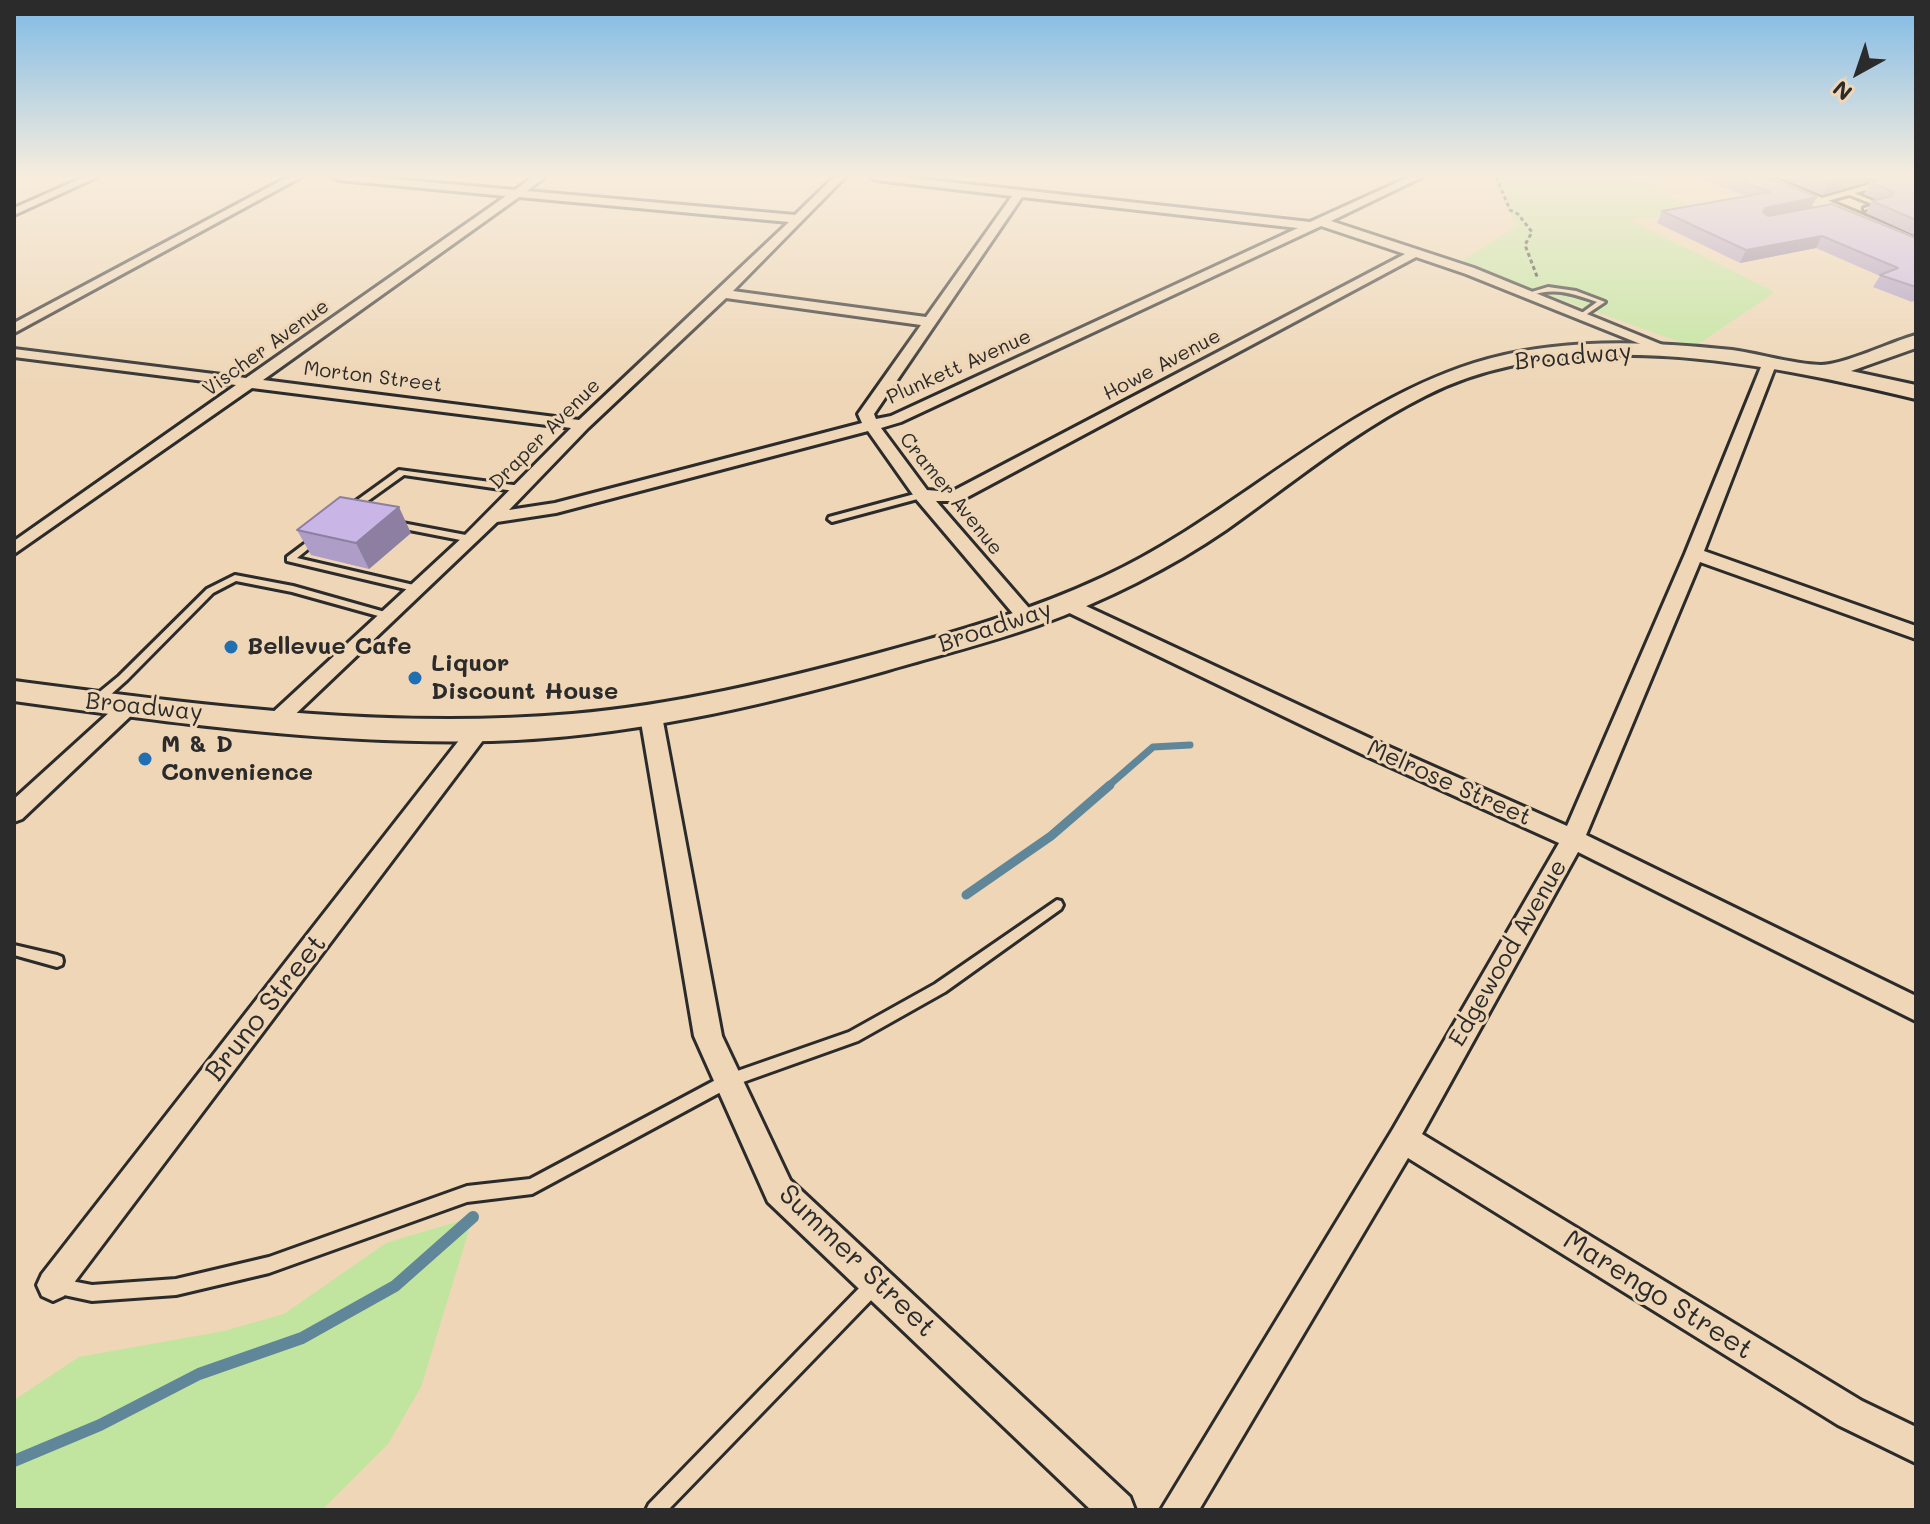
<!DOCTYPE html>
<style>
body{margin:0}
#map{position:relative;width:1930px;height:1524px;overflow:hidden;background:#eed6b6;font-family:Mali,sans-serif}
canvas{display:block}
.frame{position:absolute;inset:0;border:16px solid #2b2b2b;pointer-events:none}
.north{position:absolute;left:1818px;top:32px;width:80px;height:80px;-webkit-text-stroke:6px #eed6b6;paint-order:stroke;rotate:220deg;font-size:22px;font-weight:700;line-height:32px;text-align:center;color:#2b2b2b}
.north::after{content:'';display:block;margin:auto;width:28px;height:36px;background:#2b2b2b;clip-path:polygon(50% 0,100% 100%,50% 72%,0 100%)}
</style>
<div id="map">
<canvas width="1930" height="1524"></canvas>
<div class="frame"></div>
<div class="north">N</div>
</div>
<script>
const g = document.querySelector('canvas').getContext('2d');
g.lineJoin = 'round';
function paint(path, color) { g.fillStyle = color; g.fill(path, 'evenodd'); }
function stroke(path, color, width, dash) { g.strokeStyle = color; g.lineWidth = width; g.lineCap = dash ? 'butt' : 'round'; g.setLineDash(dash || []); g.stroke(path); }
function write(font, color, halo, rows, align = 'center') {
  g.font = font + ' Mali,sans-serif'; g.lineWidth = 6; g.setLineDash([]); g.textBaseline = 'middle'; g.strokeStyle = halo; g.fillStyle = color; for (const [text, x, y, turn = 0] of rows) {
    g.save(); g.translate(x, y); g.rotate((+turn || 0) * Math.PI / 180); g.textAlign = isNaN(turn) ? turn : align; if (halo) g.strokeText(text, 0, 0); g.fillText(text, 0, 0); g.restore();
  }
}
paint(new Path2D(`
 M1476,177H1632L1710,216L1628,219L1775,292L1694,347L1459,263L1517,226L1493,181Z
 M473,1217L421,1387L388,1444L322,1510H14V1400L79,1357L224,1331L284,1314L386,1243Z`), '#c1e59f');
stroke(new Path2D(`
 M1107,787L1153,747L1190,745`), '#5f8799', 7);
stroke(new Path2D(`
 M966,895L1051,836L1110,785`), '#5f8799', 9);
stroke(new Path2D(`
 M14,1461L100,1425L199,1374L302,1338L395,1286L473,1217`), '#5f8799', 12);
const lane = new Path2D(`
 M1847,192H1851L1884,205L1864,210V208L1875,205L1847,194Z
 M1548,287L1576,291L1605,302L1581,318L1579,317V315L1597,302C1570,293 1556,287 1528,296L1525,294Z
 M399,470L521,486L525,489L521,492L404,475L355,510H349V506Z
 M922,492L926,495L925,497L832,522L828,519L829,517Z
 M397,522L471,536L475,539L471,542L394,527L393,525Z
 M315,536L319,539L318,541L297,558L418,586L423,589L418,592L287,561V557Z
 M235,575L293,586L392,614L394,616L389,619L292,592L236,581L213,593L127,680L99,705H91L90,702L91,699L119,676L207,589Z
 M1057,900L1061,901L1063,905L1061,909L945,992L858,1041L732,1086L532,1194L467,1202L269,1273L176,1295L92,1301L50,1292L48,1286L50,1280L56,1278L92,1285L176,1279L269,1257L467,1186L530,1179L723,1076L849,1032L935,984Z
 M14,945L57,955L62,957L63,961L62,965L57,967L14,955Z
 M873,1278L879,1280L881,1286L879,1292L668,1510H646L649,1504L867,1280Z`);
const street = new Path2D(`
 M84,177H97L14,215V208Z
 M288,177H301L14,333V323Z
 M334,177H372L515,190L533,177H545L527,191L795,215L834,177H845L733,291L926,317L1012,196L876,180L871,177H903L1310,222L1409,177H1422L1331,221L1474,268L1675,350L1668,354L1663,353L1466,274L1416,257L960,501H936L1035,615L1038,619L1035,623H1021L916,499L868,431L556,513L497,522L284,725H270L266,720L270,715L465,535L571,428L252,388L14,554V541L236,385L14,357V349L246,378L506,196L339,180ZM519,197L789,222L579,420L263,380ZM1022,197L1298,228L891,416L876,419L874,414ZM1321,226L1405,254L951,492L927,490L881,428L901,422ZM726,298L921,325L858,414L862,423L555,503L509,510L588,428Z
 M1895,177H1912L1817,204L1811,201Z
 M1770,358L1777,362L1704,551L1916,626V639L1700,562L1586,835L1916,996V1021L1578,852L1422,1134L1862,1401L1916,1427V1463L1838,1425L1408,1158L1199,1510H1161L1393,1129L1559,843L1362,754L1059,608L1057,604L1059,600H1073L1378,742L1567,826L1685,554L1763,362Z
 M129,699L136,701L139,706L136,711L22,819L14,822V799L122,701Z
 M651,709L658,711L662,716L722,1036L790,1180L1130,1497L1135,1510H1091L768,1202L694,1036L640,716L644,711Z
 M479,722L487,725L490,730L487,735L64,1296L53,1301L42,1296L37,1285L42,1274L471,725Z`);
const secondary = new Path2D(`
 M1916,335V348L1851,371L1916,385V399C1766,363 1569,322 1425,396C1353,432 1291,484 1226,530C1169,569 1104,601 1039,625C989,643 936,656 885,671C757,707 627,737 492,741C332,745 172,723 14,701V681C199,705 385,730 572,714C675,705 776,681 876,654C953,633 1030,611 1103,577C1233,517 1336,407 1474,363C1556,337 1648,341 1732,350C1761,354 1792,364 1821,365C1843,365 1891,342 1916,335Z`);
const primary = new Path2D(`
 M1748,177H1772L1916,237V250L1751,181Z`);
stroke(lane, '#2b2b2b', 6);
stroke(street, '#2b2b2b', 6);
stroke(secondary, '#2b2b2b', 6);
stroke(primary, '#2b2b2b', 6);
stroke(new Path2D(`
 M1496,177L1510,210L1518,214L1532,232L1525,245L1538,279`), '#2b2b2b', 3, [4, 3]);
paint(lane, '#eed6b6');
paint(street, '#eed6b6');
paint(secondary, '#eed6b6');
paint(primary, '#eed6b6');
paint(new Path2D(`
 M1696,177H1766L1811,207L1916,238V300L1912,302L1873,287L1880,276L1816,248L1740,263L1657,223L1662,211L1746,196Z
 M1779,177H1885L1822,195Z
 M1916,177V236L1866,213L1872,201L1877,200L1864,194L1870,182Z
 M297,530L411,533L369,569L311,555Z`), '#ae9dc6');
paint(new Path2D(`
 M1851,177H1885L1822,195L1829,183Z
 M1817,197L1810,209L1759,220L1765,208Z
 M1822,236L1816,248L1740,263L1746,250Z
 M399,507L411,533L369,569L356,543Z`), '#8d7fa1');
const building = new Path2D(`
 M1731,177H1766L1817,197L1765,208L1763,212L1768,216L1832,204L1916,238V287L1880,275L1898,268L1822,236L1746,250L1662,211L1770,192Z
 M1813,177H1851L1829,183Z
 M1890,177H1916V220L1872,201L1892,196L1894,192L1870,182Z
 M340,497L399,507L356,543L297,530Z`);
paint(building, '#cab6e6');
stroke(building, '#8d7fa1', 2);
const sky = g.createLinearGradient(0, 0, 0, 390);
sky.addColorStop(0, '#7fbae6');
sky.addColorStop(0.45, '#f7edde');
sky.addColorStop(1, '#f7edde00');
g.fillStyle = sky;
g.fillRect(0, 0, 1930, 390);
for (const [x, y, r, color] of [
 [231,647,8,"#1f6fb2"],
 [415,678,8,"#1f6fb2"],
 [145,759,8,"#1f6fb2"]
]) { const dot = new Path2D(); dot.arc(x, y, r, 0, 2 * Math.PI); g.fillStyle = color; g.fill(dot); stroke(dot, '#eed6b6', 3); }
write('20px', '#2b2b2b', '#eed6b6', [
 ["Vischer Avenue",266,348,-36],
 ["Howe Avenue",1162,365,-28],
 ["Plunkett Avenue",959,367,-24],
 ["Morton Street",373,377,7],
 ["Draper Avenue",545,434,-45],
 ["Cramer Avenue",951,494,51]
]);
write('24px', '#2b2b2b', '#eed6b6', [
 ["Broadway",1573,357,-5],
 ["Broadway",995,627,-18],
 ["Broadway",144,707,6],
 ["Melrose Street",1449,783,24],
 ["Edgewood Avenue",1508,953,-60]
]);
write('bold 24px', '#2b2b2b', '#eed6b6', [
 ["Bellevue Cafe",247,647],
 ["Liquor",431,664],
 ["Discount House",431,692],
 ["M & D",161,745],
 ["Convenience",161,773]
], 'left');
write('28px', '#2b2b2b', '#eed6b6', [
 ["Bruno Street",266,1008,-52],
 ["Summer Street",857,1261,44],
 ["Marengo Street",1658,1295,32]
]);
</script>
